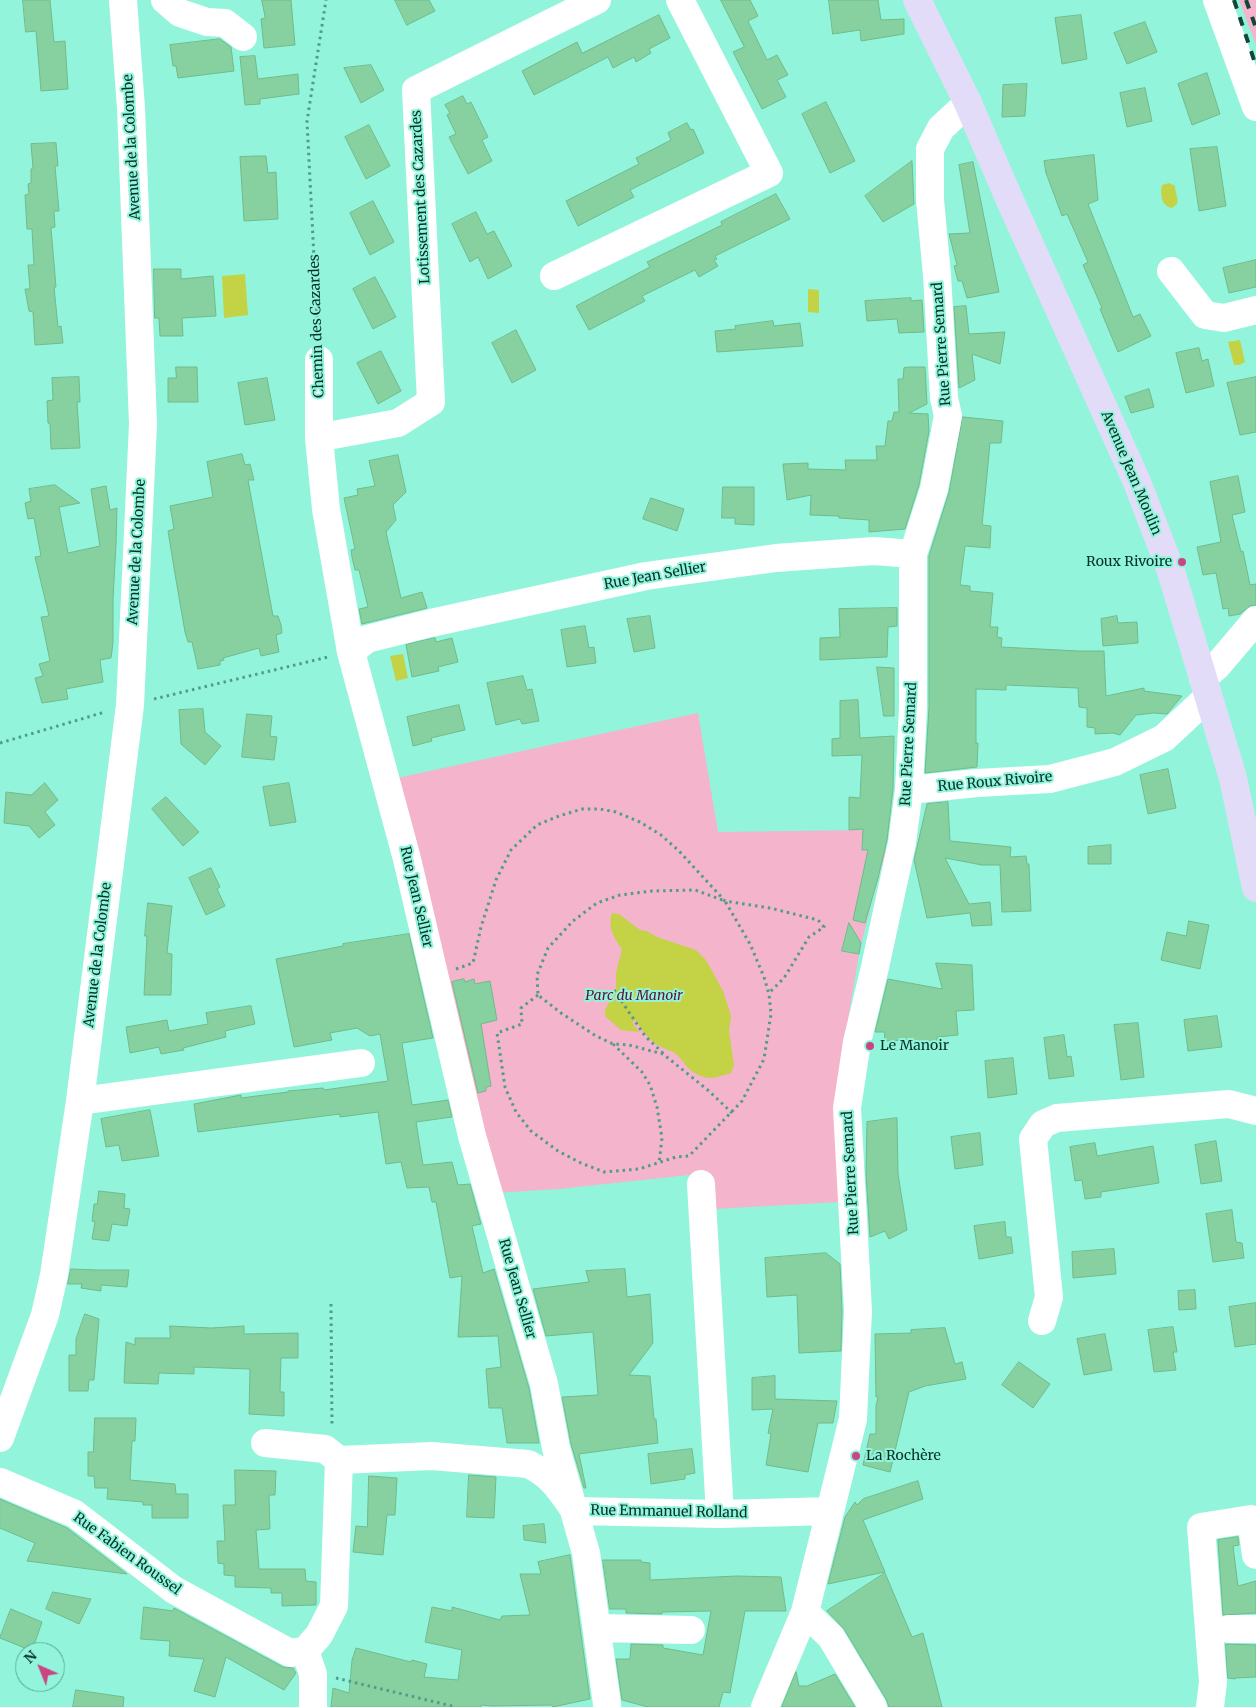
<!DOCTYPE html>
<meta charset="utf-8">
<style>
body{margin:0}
#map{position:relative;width:1256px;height:1707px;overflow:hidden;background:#92f5db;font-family:Merriweather,serif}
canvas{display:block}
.north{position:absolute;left:15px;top:1642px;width:50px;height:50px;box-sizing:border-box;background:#92f5db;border:1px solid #59a793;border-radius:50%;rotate:316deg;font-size:14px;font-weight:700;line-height:20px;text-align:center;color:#043128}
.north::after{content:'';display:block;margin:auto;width:18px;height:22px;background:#cb4483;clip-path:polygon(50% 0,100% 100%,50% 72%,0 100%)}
</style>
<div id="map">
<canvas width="1256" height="1707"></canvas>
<div class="north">N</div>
</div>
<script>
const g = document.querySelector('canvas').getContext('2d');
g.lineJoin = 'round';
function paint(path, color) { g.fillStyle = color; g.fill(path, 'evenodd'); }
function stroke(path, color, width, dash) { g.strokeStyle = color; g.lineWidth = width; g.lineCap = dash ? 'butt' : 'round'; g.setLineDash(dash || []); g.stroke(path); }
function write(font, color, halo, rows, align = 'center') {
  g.font = font + ' Merriweather,serif'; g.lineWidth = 4; g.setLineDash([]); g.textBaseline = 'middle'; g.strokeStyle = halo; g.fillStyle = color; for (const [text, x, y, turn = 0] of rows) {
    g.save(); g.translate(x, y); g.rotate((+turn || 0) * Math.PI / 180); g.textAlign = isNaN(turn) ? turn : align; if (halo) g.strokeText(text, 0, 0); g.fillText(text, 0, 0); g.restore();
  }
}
paint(new Path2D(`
 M1239,0H1256V45Z
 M698,713L718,832L863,830L862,850L886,851L872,900L859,954L838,1080L840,1202L715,1209L710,1175H689L559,1189L495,1193L397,778Z`), '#f4b4cb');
paint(new Path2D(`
 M1169,183L1175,186C1175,192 1179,199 1177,204L1172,208C1161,206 1160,194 1162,185Z
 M245,274L248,315L224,318L222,276Z
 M808,289L819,290V313L808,312Z
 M1240,340L1245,362C1239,365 1241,365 1234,365L1228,342Z
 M403,654L408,678L396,681L390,656Z
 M612,913L619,914L640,930L647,931L657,937L696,950L706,960L723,991L731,1016L729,1031L734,1065L731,1073C723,1075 712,1080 704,1077C690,1073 688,1067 680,1058C674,1050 663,1049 656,1044C647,1038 641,1028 635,1020L632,1022L639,1032L621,1030L605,1016V1010L616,988V973L622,949C615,940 607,926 612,913Z`), '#c4d245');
const building = new Path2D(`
 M23,0H50L54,42L65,41L68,89L41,91L36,31L26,32Z
 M262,0H291L295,45L264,48L261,19L265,18Z
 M395,0H429L435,11L407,25Z
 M721,0H750L758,16L748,21L767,60L777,55L788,75L777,80L786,97L762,109L733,52L744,47Z
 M829,0H878L881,20L904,19V34L861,41L860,30L833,34Z
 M659,15L670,38L649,49L651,53L636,62L634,57L613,68L608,57L534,95L522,71L577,42L582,53Z
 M1081,15L1087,59L1062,64L1055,18Z
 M1145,22L1157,52L1127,64L1114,33Z
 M220,39L231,47L234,71L178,78L176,66H173L170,45Z
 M255,56L258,79L298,74L299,94L260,99V104L245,105L240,57Z
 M371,65L384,90L361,103L344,68Z
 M1207,73L1220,114L1192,125L1178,84Z
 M1027,84L1025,116L1002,117L1003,85Z
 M1145,88L1152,121L1127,127L1120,93Z
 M463,96L467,104L471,102L488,137L482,140L492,161L468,174L449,137L456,134L447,115L450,113L445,105Z
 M826,102L855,161L830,173L802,114Z
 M687,123L691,130L693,129L704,153L630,190L634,197L578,226L566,201L639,164L636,158L671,140L668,133Z
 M369,125L390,166L366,179L345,137Z
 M56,143L58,166H55L59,211H54L55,227L51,228L56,287H54L58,327L61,326L63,343L35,345L33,312L29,311L25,289H30L28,265H34L32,229H27L25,195L29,194L28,184L31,183V169L33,168L31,144Z
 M1217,147L1226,206L1199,211L1190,149Z
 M1094,155L1098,200L1088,204L1133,317L1140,314L1151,336L1118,352L1100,309L1102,308L1083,265L1088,262L1067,214L1062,216L1046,173L1044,161Z
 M256,156H266L268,173L276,172L278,219L244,221L240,157Z
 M912,161L914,204L883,222L865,196Z
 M973,162L999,292L967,298L962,281H958L954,266L957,265L949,234L970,233L959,165Z
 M776,194L790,219L715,256L717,259L714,260L718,266L699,277L695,270L642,296L645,301L589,330L576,306L650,267L647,262L722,225L721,222Z
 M373,201L394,242L370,255L350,213Z
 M476,212L487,234L494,231L512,266L488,279L478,257L470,262L452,224Z
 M1256,260V287L1229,293L1223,268Z
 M154,269H181V279L213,276L216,316L182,318L183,336H160L159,318H155Z
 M375,277L396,317L373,329L353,289Z
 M911,298V301L922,300L924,332L899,333L897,319L867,321L865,301Z
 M966,306L969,334L1005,332L1000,364L972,354L975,380L959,388L954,307Z
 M773,321L774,326L800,323L803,346L717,352L715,331L736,329L735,326Z
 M516,330L536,370L512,383L492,343Z
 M1199,348L1202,361L1208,359L1214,386L1186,393L1176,353Z
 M381,351L401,391L378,404L357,363Z
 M176,367H197L198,402H168V378H176Z
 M910,367H925L927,404L909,413L928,414L929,431L919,485L905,529L869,532V520L839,518V516L810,515L811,495L787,500L783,464L808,463V469L846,470L845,460H877L876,446H885L888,421H892L894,412H899L898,379H903L904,368Z
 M79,377L80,402H77L80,448L51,449L50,424L48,423L47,401L53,400L52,378Z
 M1256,377V432L1240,435L1227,383Z
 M267,378L275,420L245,425L238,383Z
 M1149,389L1154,407L1131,413L1125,397Z
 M963,417L1003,421L1001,443H990L987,475L982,525L991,526L990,548L965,546L960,585L970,586V591L993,593L990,627H998L997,637L1002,638L1001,647L1078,651H1104L1106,696L1144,688V691L1182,696L1167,714L1154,713L1136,715L1120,735L1113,733L1095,734V728L1087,727V708L1079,707L1078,688L1006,685V690L976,689V743H978L977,767L925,773L929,708V556L949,492Z
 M242,454L245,465L250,464L254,480H248L273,616H278L281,625L282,633L276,635L279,652L261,656L259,648L223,658L224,660L220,661V665L198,669L192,642H188L185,632L175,574L168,531L174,529L170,506L213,497L207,462Z
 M398,455L406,492L393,505L396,520L386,532L401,598L422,592L427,608L362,624L359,609L368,607L359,570H355L352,557L351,550L355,549L344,498L358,495L357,489L375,486L369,461Z
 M1238,476L1245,512L1232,515L1241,552L1243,551L1250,585L1256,584V605L1250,606L1240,614L1229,616L1228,608L1223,609L1216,573L1203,575L1197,547L1221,542L1210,482Z
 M55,485L80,503L59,507L68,553L100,546L91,489L106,486L110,510L117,508L116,545L113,599V643L111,658L100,660L103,682L66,689L68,699L42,703L35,678L43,676L39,664L50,661L41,617L49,616L35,557L41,556L34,518L28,519L25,503L31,501L29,489Z
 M723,487H754V525L735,524V518H722Z
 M651,498L684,509L677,531L643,519Z
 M897,608V626L888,627L887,657L820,660V638L840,637L839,609Z
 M650,616L655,648L634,652L627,619Z
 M1117,616L1118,623L1137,622L1138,643L1103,646L1101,619Z
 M585,626L589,648L594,647L596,663L567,667L561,630Z
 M435,638L436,642L452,638L458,662L438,667L439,671L412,677L406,645Z
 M877,667L894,668V716H884Z
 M523,676L527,690L532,689L539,721L522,724L520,719L496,725L487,683Z
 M858,700L860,738L894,736L893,789L887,840L878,878L865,923L853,920L868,850H862L863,829L849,830V797L860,798L862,755L832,756V739L840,738V701Z
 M459,705L465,730L431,738L432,741L413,746L407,717Z
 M203,709L205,732L221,746L205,765L181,744L179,710Z
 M247,714L272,716L270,736L277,737L274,760L242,757Z
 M1168,769L1176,808L1148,814L1140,775Z
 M45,783L58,800L45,812L55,825L39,838L29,826L4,823L6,792L31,795Z
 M289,783L296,822L270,826L263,787Z
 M166,797L199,832L183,846L152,809Z
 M948,802L950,841L1011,847L1010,857L1026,856L1027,864H1029L1031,911L1002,912L1000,865H982L945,858L969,904L990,902L992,925L972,926L970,913L927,918L914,860L927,804Z
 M1111,845V864H1088V847Z
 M211,868L220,887L217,889L225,906L206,915L189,878Z
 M148,903L172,906L167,953L172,954L171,995H144L147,936H145Z
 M1189,921L1209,925L1200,969L1161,960L1167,932L1186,936Z
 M849,923L861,943L859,954L842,951Z
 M409,934L433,1038L402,1043L412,1105L448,1100L452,1117L416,1122L423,1165L452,1162L458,1185L470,1184L481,1224L472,1226L483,1273L494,1269L529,1388L539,1443H507L502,1408H489L486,1369L501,1367L498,1336L458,1337L462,1276L450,1278L436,1202H432L429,1187L407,1188L401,1162L386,1164L378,1112L340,1117V1114L198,1132L194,1104L241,1095V1098L288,1092V1091L323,1088L324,1090L388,1081L380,1034L370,1036L357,1028L330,1033L332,1040L294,1047L276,959L343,946V944Z
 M936,963L972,965L974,1010L956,1011L958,1035L937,1037V1042L908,1044L907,1040L884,1041L885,1032H875L888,979L942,989Z
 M464,979L465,982L474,979L475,984L490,981L497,1020L481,1024L491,1086L486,1087V1091L478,1093L452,982Z
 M251,1006L255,1024L225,1031L226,1037L183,1048L184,1050L161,1054L159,1047L130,1053L126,1027L167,1020L169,1031L208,1024L206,1013Z
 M1217,1016L1222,1047L1188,1051L1184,1020Z
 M1138,1023L1144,1077L1121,1080L1114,1025Z
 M1064,1035L1067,1057L1071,1056L1074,1076L1049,1079L1044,1038Z
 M1013,1058L1017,1094L988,1098L985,1061Z
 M150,1110L159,1156L122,1161L119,1145L106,1147L101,1119Z
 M897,1118L898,1174L907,1230L889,1239L885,1231L870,1237L866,1174L867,1122Z
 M980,1133L983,1165L955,1169L951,1137Z
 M1216,1141L1222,1181L1201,1184L1195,1145Z
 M1095,1143L1097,1156L1153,1146L1159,1183L1101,1192V1197L1085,1199L1082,1180L1075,1181L1070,1147Z
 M99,1191L125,1194L124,1208L130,1209L127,1226L112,1224L109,1241L92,1239L95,1222L92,1221L94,1204H97Z
 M1232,1210L1236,1242L1242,1243L1244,1258L1213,1262L1206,1214Z
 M1005,1222L1006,1237H1011L1013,1253L979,1259L974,1226Z
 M1114,1249L1116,1274L1073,1278L1072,1252Z
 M826,1253L840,1264L842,1311L841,1351L799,1353L797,1295L767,1297L765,1258Z
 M71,1269L98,1270H129L127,1287L101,1285V1291L81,1288L82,1284H68Z
 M625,1269L627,1297L650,1294L653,1343L629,1375L650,1376L654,1419H656L658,1443L579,1454L586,1488H584L571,1444L562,1397L598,1395L593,1332L546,1336L533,1289L589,1282L586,1271Z
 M1195,1290L1196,1309L1179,1310L1178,1291Z
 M1256,1303V1344L1235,1347L1229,1307Z
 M85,1314L99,1319L94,1380H89L88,1391H69V1355H76V1339Z
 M170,1326L211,1328L244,1326V1334L298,1333V1358H281L280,1392H284V1416L249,1414L250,1369L194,1367V1374L159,1373L158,1384L124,1383L126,1342L135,1345V1338H170Z
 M1173,1327L1177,1352H1173L1176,1370L1154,1372L1148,1330Z
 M945,1328L955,1364L962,1362L966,1379L925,1386L909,1392L890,1472L863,1465L870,1434H876V1406L878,1397H876L875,1334L911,1333V1330Z
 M1105,1334L1112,1370L1084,1375L1077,1339Z
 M1019,1362L1050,1384L1033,1408L1002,1385Z
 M775,1376V1399L837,1401L833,1423H818L808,1472L766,1465L771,1434L768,1433L773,1409L752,1410V1378Z
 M95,1418H136L135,1441H132L130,1480L175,1484L176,1494H188V1518H152V1505H143V1502L107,1499L108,1488H95L94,1476H88V1452H93Z
 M692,1449L695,1473L685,1475V1479L651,1484L648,1454Z
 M235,1470L276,1471L275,1495H269L270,1529L256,1530L259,1569H305L306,1581L316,1582V1605L282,1606V1593H271V1588L235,1587V1576L224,1575V1564L218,1563L217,1541H225L223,1505H235Z
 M469,1475L496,1477L494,1518L467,1517Z
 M369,1476L397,1478L395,1515H387L383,1555L353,1552L356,1526L367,1527Z
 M918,1481L923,1499L863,1520L885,1572L828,1584L845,1517L855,1502L857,1505L863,1499Z
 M0,1499L67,1528L127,1574L27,1561L35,1543L0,1528Z
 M544,1524L546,1543L524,1540L523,1526Z
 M1238,1537L1239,1545L1233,1546L1238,1586L1256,1581V1613L1223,1615L1218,1540Z
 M570,1555L590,1699L553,1707L551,1705L492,1706L481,1705V1707H331L333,1688L349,1693L352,1660L356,1648L411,1662L412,1660L427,1664L424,1677L458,1680L462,1650L425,1642L432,1607L452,1611V1607L500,1620L502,1616L530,1615L520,1574H541L538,1562Z
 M603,1560H641V1562L650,1563V1580L737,1576L781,1577L786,1611H745L730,1693L723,1692L719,1707H648L622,1700L616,1659H630L631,1644L663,1645V1648L703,1655L711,1611L662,1612V1614L626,1613V1609H610Z
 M885,1573L912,1637L923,1633L942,1707H889L886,1699L844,1629L827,1611Z
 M53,1592L91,1599L79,1624L46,1609Z
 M144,1607L173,1611L174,1608L283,1667L293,1668L296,1673L284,1690L226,1657L215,1697L194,1691L204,1659L169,1656L170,1641L141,1639Z
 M11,1609L42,1622L32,1651L0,1638Z
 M1226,1644L1256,1645V1677L1236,1678L1235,1679L1228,1678Z
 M796,1672L799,1686H807L835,1674L855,1707H782Z
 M76,1690L124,1697L123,1707H73Z`);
paint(building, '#87d1a1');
stroke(building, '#70ba8b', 1);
stroke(new Path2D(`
 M318,337L307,121L326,0
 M154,699L328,657
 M0,743L105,712
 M456,969L473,963L481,927L496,880L511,850L537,825L559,816L582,809H600L616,812L640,822L661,835L679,851L725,901L770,908L818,920L824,927L809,937L784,978L769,993
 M614,990L645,1036L665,1055
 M538,995L521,1008L522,1024L497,1033L505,1087L516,1112L531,1131L558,1151L581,1163L604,1172L639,1169L676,1157L689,1156L742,1101L764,1059L771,1014L769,994L764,977L750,944L725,901L695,890L652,891L620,895L597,903L573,921L548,948L537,975L538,995L561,1013L596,1036L613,1044L629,1045L663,1054L709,1091L732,1113
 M613,1044L642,1072L650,1085L657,1107L662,1138L659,1163
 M331,1304L332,1427
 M336,1678L456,1707`), '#519c89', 3, [2.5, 4]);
stroke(new Path2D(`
 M165,0L180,13L207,22L225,23L243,37
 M1217,0L1256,107
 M1171,271L1205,315L1224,318L1256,310
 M554,276L769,173L680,0
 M319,360V438L326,509L351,652L407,859L472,1136L544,1384L556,1448L586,1553L607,1704
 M333,435L398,423L431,402L416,90L597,0
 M351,652L367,639L431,623L646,576L776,558L874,551L913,554
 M1203,678L1217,666L1256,620
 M909,790L977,783L1050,779L1115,762L1164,738L1208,697
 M80,1101L361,1063
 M701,1184L720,1514
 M1042,1321L1049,1297L1033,1139L1043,1124L1057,1118L1229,1104L1256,1111
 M0,1438L45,1315L54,1275L80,1101L130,705L143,424L131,108L123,0
 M265,1443L325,1449L339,1460
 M0,1482L75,1514L174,1590L290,1653L305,1651
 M805,1612L831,1637L873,1707
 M597,1628L691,1630
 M1229,1629H1256
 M305,1651L319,1635L334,1606L339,1460L432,1456L528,1464C552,1475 560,1490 575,1511L720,1514L830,1511
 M305,1651L313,1674V1707
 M765,1707L805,1612L853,1419L858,1311L847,1108L857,1042L875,967L902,843L909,790L913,708V554L934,489L948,416L944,398L937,275L930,200V149L941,128L968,103
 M1210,1707L1213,1682L1201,1527L1251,1519L1256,1555`), '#fff', 28);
stroke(new Path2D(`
 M917,0L968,103L1008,196L1137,482L1170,568L1233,778L1256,888`), '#e3dcf9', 28);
stroke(new Path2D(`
 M1234,0L1256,66
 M1246,0L1256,28`), '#13463b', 4, [9, 9]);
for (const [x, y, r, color] of [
 [1182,562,5,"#cb4483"],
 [870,1046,5,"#cb4483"],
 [856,1456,5,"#cb4483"]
]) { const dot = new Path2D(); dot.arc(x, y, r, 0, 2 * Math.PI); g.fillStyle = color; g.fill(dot); stroke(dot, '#92f5db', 2); }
write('14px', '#043128', '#92f5db', [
 ["Avenue de la Colombe",132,147,-93],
 ["Lotissement des Cazardes",421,197,-93],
 ["Chemin des Cazardes",317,326,-92],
 ["Rue Pierre Semard",942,344,-94],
 ["Avenue Jean Moulin",1131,473,67],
 ["Avenue de la Colombe",137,552,-87],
 ["Rue Jean Sellier",655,576,-10],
 ["Rue Pierre Semard",909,744,-87],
 ["Rue Roux Rivoire",995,782,-5],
 ["Rue Jean Sellier",416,897,77],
 ["Avenue de la Colombe",98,955,-83],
 ["Rue Pierre Semard",851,1173,-93],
 ["Rue Jean Sellier",517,1289,74],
 ["Rue Emmanuel Rolland",669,1512,1],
 ["Rue Fabien Roussel",127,1554,36]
]);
write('14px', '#043128', '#92f5db', [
 ["Roux Rivoire",1172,562,"right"],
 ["Le Manoir",880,1046],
 ["La Rochère",866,1456]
], 'left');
write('italic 14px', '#5f1138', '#92f5db', [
 ["Parc du Manoir",634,996]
]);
</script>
